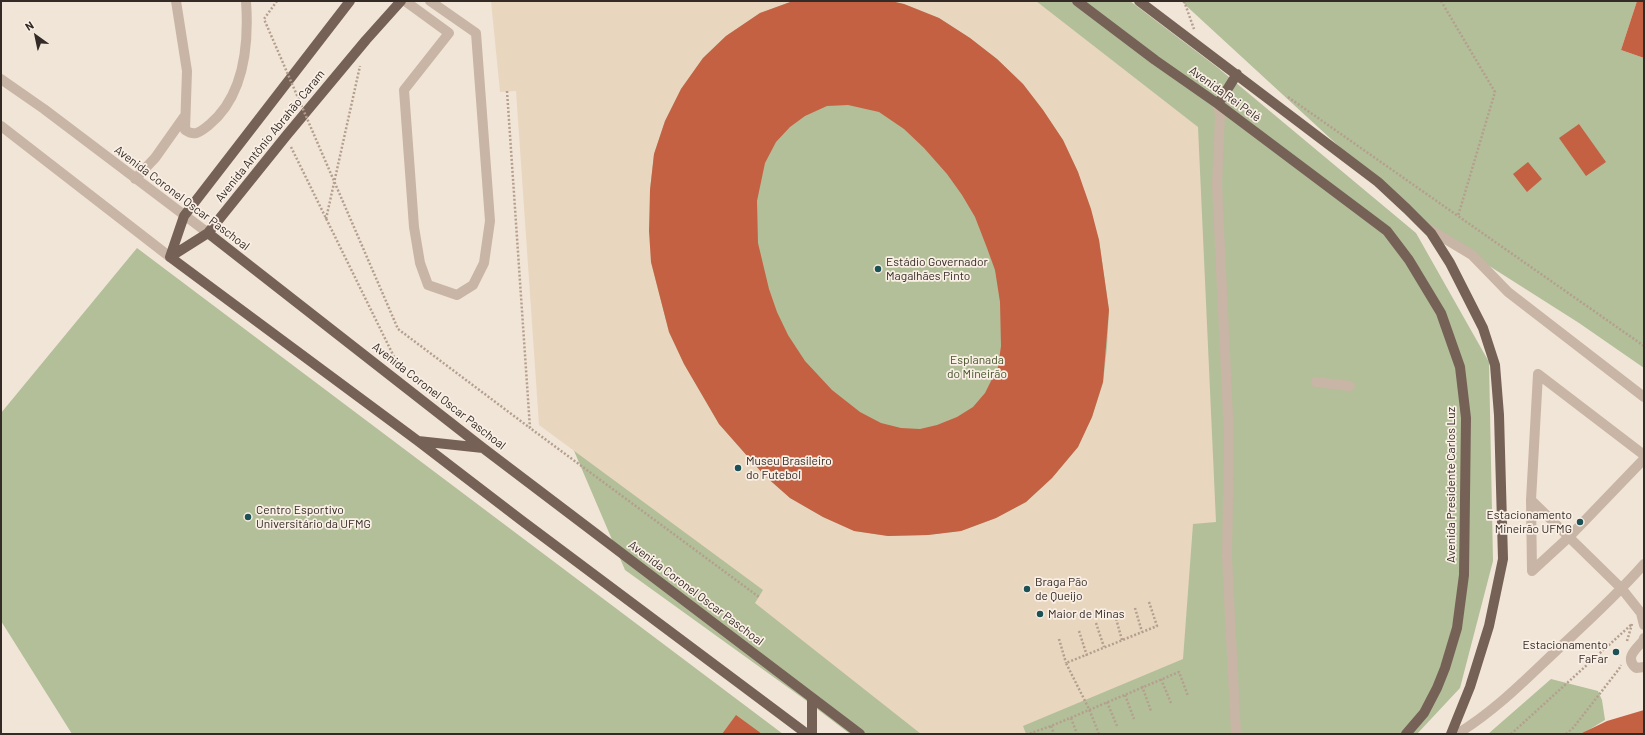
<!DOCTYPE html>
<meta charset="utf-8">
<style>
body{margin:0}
#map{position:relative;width:1645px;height:735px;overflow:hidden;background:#f1e5d8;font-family:Barlow,sans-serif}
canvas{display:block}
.frame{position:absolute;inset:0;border:2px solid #342a26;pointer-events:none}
.north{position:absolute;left:16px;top:16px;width:40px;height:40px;-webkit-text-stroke:3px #f9efe4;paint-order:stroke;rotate:327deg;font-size:11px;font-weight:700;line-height:16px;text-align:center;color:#342a26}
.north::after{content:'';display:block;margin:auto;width:14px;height:18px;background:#342a26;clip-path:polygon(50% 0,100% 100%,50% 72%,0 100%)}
</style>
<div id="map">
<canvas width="1645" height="735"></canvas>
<div class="frame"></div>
<div class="north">N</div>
</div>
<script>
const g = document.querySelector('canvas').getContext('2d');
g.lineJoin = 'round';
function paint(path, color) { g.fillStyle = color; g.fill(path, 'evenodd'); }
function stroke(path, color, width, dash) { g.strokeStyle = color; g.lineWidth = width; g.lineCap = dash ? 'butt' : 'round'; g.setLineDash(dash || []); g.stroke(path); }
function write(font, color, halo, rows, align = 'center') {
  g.font = font + ' Barlow,sans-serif'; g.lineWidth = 3.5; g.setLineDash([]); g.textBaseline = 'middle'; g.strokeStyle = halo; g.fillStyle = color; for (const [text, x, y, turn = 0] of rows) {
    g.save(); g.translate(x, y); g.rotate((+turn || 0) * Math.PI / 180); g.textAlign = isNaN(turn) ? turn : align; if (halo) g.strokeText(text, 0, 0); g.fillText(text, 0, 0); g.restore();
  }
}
paint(new Path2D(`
 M524,1H1130L1217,67L1416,233L1489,362L1493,561L1460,688L1417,734H850L804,699L625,570L557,411Z
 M1181,1H1637L1621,50L1644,58V368L1579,323L1472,255L1407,209Z
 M137,248L783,734H72L1,621V413Z
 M1551,679L1598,691L1602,700L1605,720L1582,734H1488Z`), '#b3bf99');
paint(new Path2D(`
 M491,1H793L760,13L726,36L703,58L681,89L665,121L654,154L650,190L651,262L669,332L684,364L719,424L764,475L790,498L823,517L855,531L888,536L928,535L961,531L996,518L1026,502L1052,478L1078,447L1092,417L1103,383L1107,347L1109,310L1099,240L1078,172L1063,140L1043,110L1023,84L997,59L970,38L939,18L904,4L891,1H1036L1198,127L1216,522L1193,524L1183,659L1023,726L1026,734H921L755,603L763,590L539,425L516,91L500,92Z`), '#e9d6bf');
paint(new Path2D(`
 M793,1H891L904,4L939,18L970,38L997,59L1023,84L1043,110L1063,140L1078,172L1091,209L1099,240L1109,310L1103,382L1092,417L1078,447L1052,478L1026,502L996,518L961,531L928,535L888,536L854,531L823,517L790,498L764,475L719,424L684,364L669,332L651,262L649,231L650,190L654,154L665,121L681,89L703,58L726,36L760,13ZM848,105L879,112L904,129L924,148L947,174L962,195L975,217L987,248L995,270L1000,302L1001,346L998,367L985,393L973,407L957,417L937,425L920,429L901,428L881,423L860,412L832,390L805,361L788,335L777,312L769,289L758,243L757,201L765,163L776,142L790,127L805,116L827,106Z
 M1637,1H1644V58L1621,50Z
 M1579,124L1606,162L1586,176L1559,138Z
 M1528,162L1542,179L1527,192L1513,174Z
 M1644,710V734H1580L1607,721Z
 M736,715L762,734H722Z`), '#c46143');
stroke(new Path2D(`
 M1184,1L1194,29
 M1441,1L1495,92L1458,216L1644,346
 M507,91L530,428L759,597
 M1288,97L1458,216
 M291,147L400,369
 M326,219L360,66
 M1135,608L1142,632
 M1115,615L1122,640
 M1096,623L1104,647
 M1079,631L1087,656
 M1059,639L1066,663
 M1627,641L1632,624
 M1161,679L1171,703
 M1142,686L1151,711
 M1125,695L1134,719
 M1107,702L1117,726
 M1071,718L1077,734
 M1051,726L1054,734
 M1032,734L1031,733L1051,726L1179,672L1188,696
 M1099,734L1089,709L1066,663L1157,626L1149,602
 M1511,734L1632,624
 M1566,734L1573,728L1619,669L1621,665`), '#b49f8f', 2.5, [2, 2]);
stroke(new Path2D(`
 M176,1L187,71L185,130C195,137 200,132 209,125C244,96 249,44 246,1
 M405,1L449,33L404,90L414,227L420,263L428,285L457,295L473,285L484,263L490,221L476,33L430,1
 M1,79L44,109L208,233
 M1218,104L1220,117L1217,184L1229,437L1227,557L1236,734
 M1,126L170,257
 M135,179L155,158L184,117
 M1427,228L1472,255L1508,292L1644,397
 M1538,374L1644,455
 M1316,382L1350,386
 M1531,500L1622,589L1641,613L1644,625
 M1532,571L1531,500L1538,374
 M1532,571L1569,537L1644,459
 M1644,638L1643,641C1636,649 1624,658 1636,668L1644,667
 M1457,734C1495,711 1525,680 1557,650C1587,622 1617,595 1644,564`), '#c8b5a5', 10);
stroke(new Path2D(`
 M1077,1L1155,60L1218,104L1387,231L1409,260L1441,313L1460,367L1466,418L1464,575L1457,628L1445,668L1437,688L1424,713L1406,734
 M1139,1L1378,182L1407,209L1431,233L1450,263L1483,328L1495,365L1499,415L1503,559L1489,626L1470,687L1451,734
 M1218,104L1237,74
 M208,233L483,448L860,734
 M170,257L418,441L521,520L807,734
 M170,257L208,233L286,136L366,40L401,1
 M170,257L184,216L350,1
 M418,441L483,448
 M812,698V734`), '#766157', 10);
stroke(new Path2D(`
 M277,1L264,19L398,329L530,428`), '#b49f8f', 2.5, [2, 2]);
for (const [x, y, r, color] of [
 [878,269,4,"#1c5155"],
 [738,468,4,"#1c5155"],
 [248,517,4,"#1c5155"],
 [1580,522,4,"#1c5155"],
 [1027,589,4,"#1c5155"],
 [1040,614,4,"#1c5155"],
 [1616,652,4,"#1c5155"]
]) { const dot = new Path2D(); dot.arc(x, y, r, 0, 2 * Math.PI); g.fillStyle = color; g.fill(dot); stroke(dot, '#f9efe4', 1.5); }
write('12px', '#342a26', '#f9efe4', [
 ["Avenida Rei Pelé",1225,94,36],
 ["Avenida Antônio Abrahão Caram",270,136,-51],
 ["Avenida Coronel Oscar Paschoal",182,198,37],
 ["Avenida Coronel Oscar Paschoal",439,396,38],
 ["Avenida Presidente Carlos Luz",1451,485,-90],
 ["Avenida Coronel Oscar Paschoal",696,593,37]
]);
write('12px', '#342a26', '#f9efe4', [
 ["Estádio Governador",886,262],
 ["Magalhães Pinto",886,276],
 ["Museu Brasileiro",746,461],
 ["do Futebol",746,475],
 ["Centro Esportivo",256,510],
 ["Universitário da UFMG",256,524],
 ["Estacionamento",1572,515,"right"],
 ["Mineirão UFMG",1572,529,"right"],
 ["Braga Pão",1035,582],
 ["de Queijo",1035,596],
 ["Maior de Minas",1048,614],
 ["Estacionamento",1608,645,"right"],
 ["FaFar",1608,659,"right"]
], 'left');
write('12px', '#44522a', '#f9efe4', [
 ["Esplanada",977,360],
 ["do Mineirão",977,374]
]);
</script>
